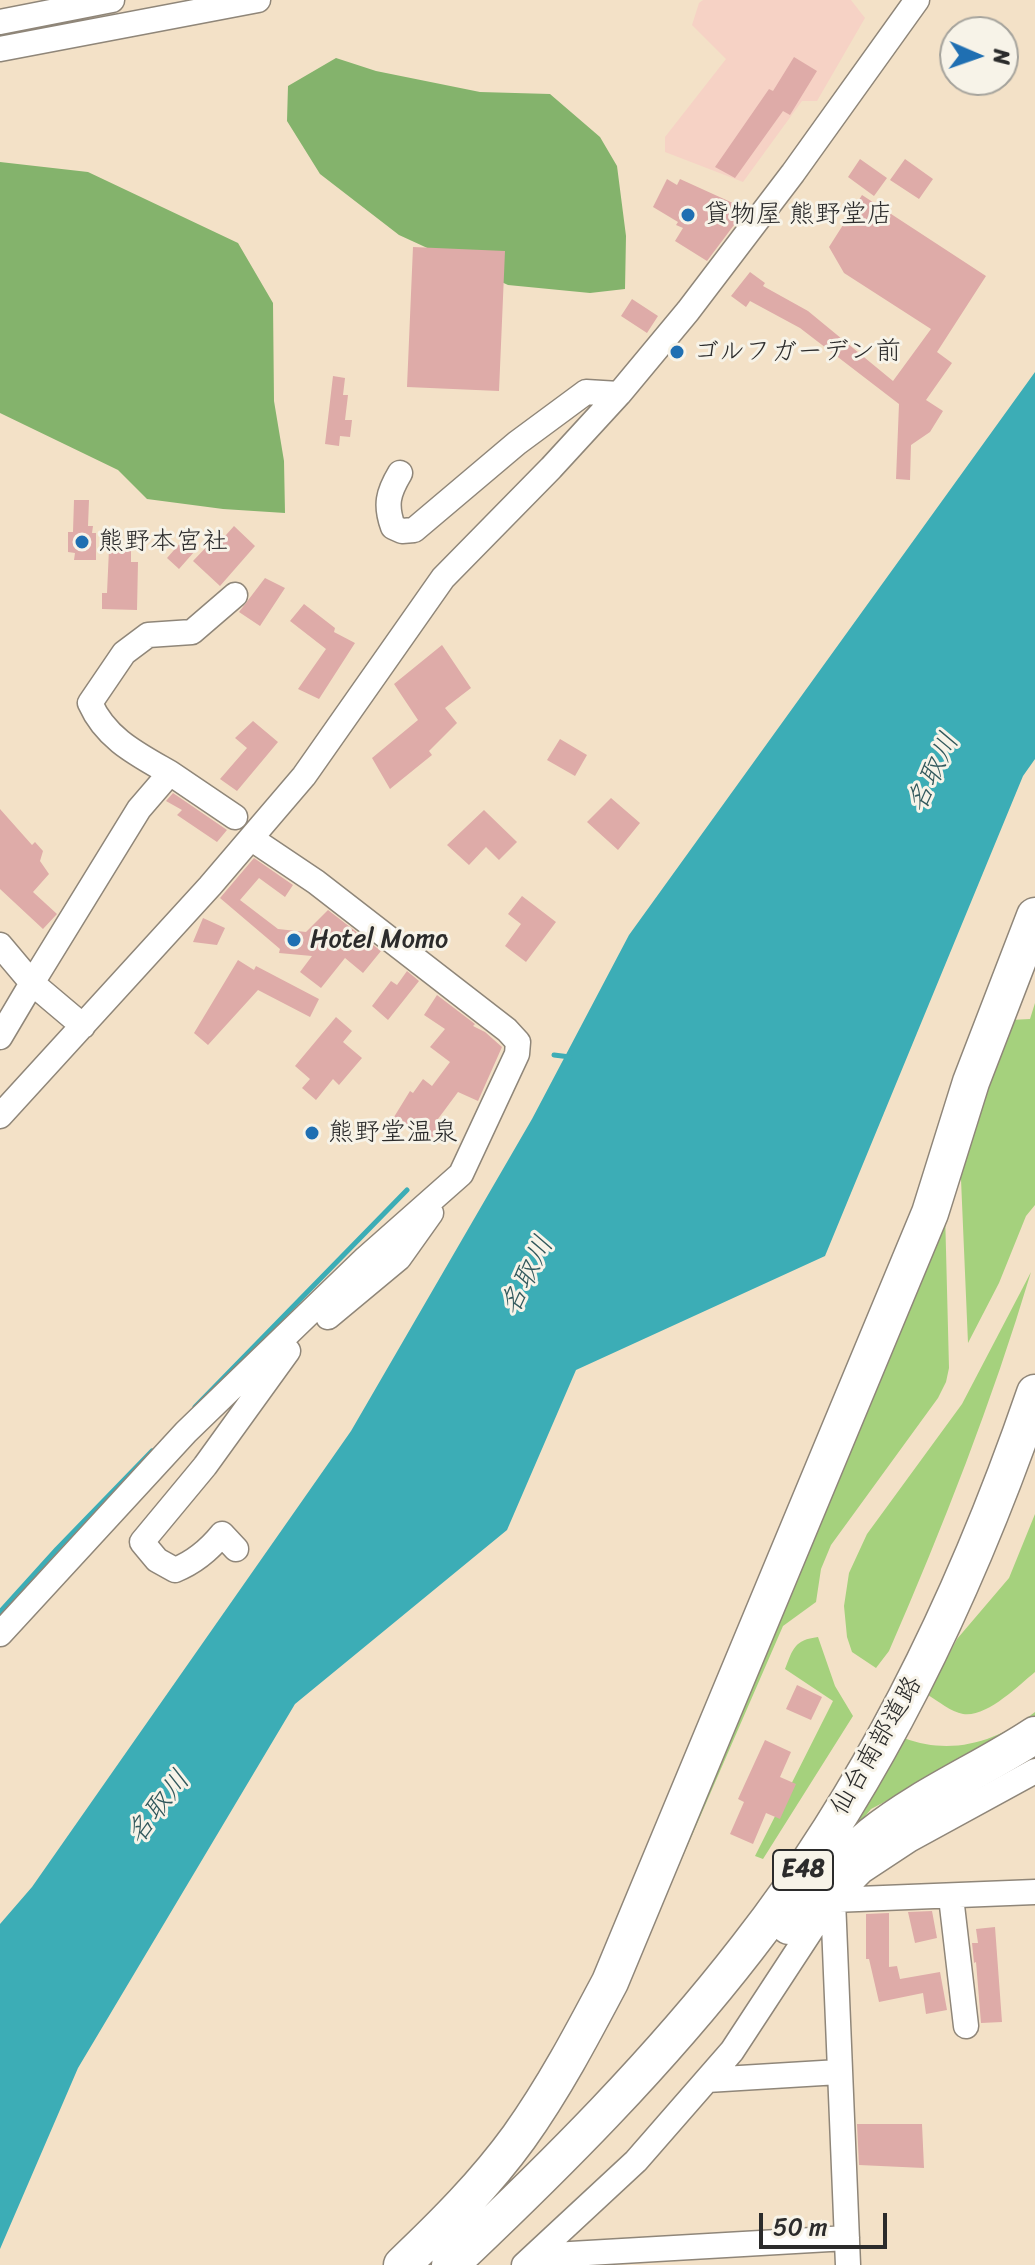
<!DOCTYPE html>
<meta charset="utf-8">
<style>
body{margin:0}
#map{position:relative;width:1035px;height:2265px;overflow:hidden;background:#f3e1c7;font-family:Sriracha,sans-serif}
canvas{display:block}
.north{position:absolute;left:939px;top:16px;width:80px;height:80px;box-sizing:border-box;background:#f7f3e8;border:2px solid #a5a39c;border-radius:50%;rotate:92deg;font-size:22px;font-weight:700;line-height:32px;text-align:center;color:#2b2b2b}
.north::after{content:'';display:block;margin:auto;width:28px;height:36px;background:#1f6fb2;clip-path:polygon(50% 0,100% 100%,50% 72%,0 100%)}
.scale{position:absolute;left:759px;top:2213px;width:128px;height:36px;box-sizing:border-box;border:4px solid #2b2b2b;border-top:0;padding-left:10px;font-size:24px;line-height:28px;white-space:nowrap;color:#2b2b2b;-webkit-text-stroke:6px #f7f3e8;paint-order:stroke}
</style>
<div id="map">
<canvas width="1035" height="2265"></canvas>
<div class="north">N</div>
<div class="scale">50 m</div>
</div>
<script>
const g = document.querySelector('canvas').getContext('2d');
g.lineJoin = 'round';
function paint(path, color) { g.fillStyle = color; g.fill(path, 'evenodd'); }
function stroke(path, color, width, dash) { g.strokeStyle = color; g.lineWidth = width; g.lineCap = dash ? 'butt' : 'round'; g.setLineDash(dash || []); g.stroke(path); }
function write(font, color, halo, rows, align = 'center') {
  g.font = font + ' Sriracha,"Klee One",sans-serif'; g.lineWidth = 6; g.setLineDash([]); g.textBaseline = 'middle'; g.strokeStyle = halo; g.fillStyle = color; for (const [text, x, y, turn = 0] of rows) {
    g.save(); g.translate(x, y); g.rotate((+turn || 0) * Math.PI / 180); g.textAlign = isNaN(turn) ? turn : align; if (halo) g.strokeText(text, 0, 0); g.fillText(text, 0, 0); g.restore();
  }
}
paint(new Path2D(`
 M703,0H851L865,18L817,101H802L743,182L665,152V137L726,59L692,25L699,3Z`), '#f6d2c5');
paint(new Path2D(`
 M1035,1003V1205L1026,1216L999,1283L968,1343L960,1156L1010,1020L1030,1019Z
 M945,1211L949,1368L946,1382L938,1398L831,1545L821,1569L816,1602L783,1626L647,1939Z
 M1031,1272C992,1402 943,1527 889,1651L876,1668L852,1652L847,1637L844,1606L849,1573L867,1534L962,1404Z
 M1035,1514V1672C1018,1686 986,1718 963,1714C951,1712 938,1701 928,1695L957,1639L1009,1578Z
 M818,1637L835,1686L853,1716L763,1859L755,1856L833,1701L785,1669C793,1649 794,1640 818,1637Z
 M1035,1712V1723L871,1809L854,1830L850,1827L904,1738C951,1756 997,1742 1035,1712Z`), '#a5d17d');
paint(new Path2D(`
 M336,58L376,71L480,92L550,94L600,137L617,166L626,236L625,289L590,293L508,285L399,235L320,174L287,121L288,86Z
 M0,162L88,172L238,243L273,303L274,401L284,461L285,513L223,509L147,499L118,470L0,413Z`), '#84b36c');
paint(new Path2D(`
 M1035,372V759L1023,776L825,1256L576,1370L507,1530L295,1704L78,2068L0,2249V1924L32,1887L351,1431L532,1119L629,935Z`), '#3cadb6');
stroke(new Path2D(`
 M554,1055L570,1057
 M195,1407L407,1190
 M0,1612L57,1549L152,1451`), '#3cadb6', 5);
paint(new Path2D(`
 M794,57L817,71L790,115L783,111L735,178L715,167L769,89L773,91Z
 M860,159L887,178L874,196L848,177Z
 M905,159L933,179L919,199L890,180Z
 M667,179L677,185L680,179L746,209L707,261L675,241L683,228L676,225L678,222L653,207Z
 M862,195L986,276L937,352L952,363L926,400L943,411L930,432L911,445L910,480L896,479L899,404L800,328L750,301L746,307L731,296L750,272L765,283L763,286L808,311L893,381L931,329L844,273L829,247Z
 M413,247L505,251L499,391L407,387Z
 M632,299L658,316L647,333L621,316Z
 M333,376L345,378L343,395H348L345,420H352L350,437L340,436L339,446L325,444Z
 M74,500H89L88,526H93L92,533H96V560H74L75,553L68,552V532H73Z
 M234,526L255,546L220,586L193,561L213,540L218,544Z
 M182,541L194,552L179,569L167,558Z
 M109,549H131V562H138L137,610L102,609V593H107Z
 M265,578L285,588L260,626L239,612Z
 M304,604L335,628L334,632L355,643L319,699L298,689L326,649L290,621Z
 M442,645L471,688L445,708L457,723L429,751L432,755L390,789L372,758L418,720L394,684Z
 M253,721L278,742L237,791L220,779L247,748L235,738Z
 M560,739L587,755L575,776L547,760Z
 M173,793L227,830L217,842L177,815L182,810L166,801Z
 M611,798L640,823L618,850L587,822Z
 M0,809L32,845L35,842L43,851L40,861L49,874L33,892L57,914L43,929L0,889Z
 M484,810L517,842L499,860L486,847L469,865L447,845Z
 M254,858L293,885L285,897L259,878L240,900L278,929L306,932L328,910L381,951L363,973L345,958L321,988L300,972L312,956L279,953L280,949L220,898Z
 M522,896L556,922L526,962L505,946L521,924L508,914Z
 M203,918L225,928L217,945L193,942Z
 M238,960L254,970L256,966L319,999L310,1017L258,990L208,1045L194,1033Z
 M407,971L419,981L388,1020L372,1006L391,981L397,985Z
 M437,995L475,1024L473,1026L485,1032L502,1047L478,1101L458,1092L435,1123L440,1125L431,1140L394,1117L410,1091L413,1093L423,1079L432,1086L450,1062L430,1047L445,1029L424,1015Z
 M336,1017L352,1031L343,1042L362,1058L339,1085L333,1079L316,1100L302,1088L310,1079L295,1066Z
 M797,1685L822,1697L811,1720L786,1709Z
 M765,1740L791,1752L780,1777L796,1784L780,1819L766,1813L753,1844L730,1834L744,1802L738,1799Z
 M932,1911L937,1938L915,1943L908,1912Z
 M889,1913V1967L897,1966L900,1979L940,1972L947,2010L926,2014L923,1993L879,2002L869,1959H866V1914Z
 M995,1927L1002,2022L981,2023L976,1962L974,1963L972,1943H978L976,1929Z
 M857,2124H922L924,2168L859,2165Z`), '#deaba8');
const minor = new Path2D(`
 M0,22L112,0
 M0,49L258,0
 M400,473C388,493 385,505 393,527L402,531L414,530L517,443L586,392L619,394
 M170,773C137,754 106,739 90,703L124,653L148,635L192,632L235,595
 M0,945L32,983L139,809L170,773L235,817
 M0,1037L32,983L83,1026
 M0,1116L210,886L304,776L443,578L551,468L619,394L688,311L793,173L917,0
 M328,1317L399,1258L431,1213
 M236,1549L222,1534C209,1550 195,1562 175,1570L157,1560L142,1542L205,1466L288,1351
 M0,1634L186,1432L366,1258L461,1174L517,1054L518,1042L507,1030L316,882L252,839
 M951,1897L966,2026
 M707,2080L839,2072
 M536,2256L847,2238
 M524,2265L636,2161L732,2051L827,1906L862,1871L909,1840L1035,1771
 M848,2265L833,1900L1035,1892`);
const highway = new Path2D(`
 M789,1926C815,1895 841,1861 872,1835C922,1795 982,1770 1035,1735
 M402,2265C444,2225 485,2184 519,2137C554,2088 582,2035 610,1982L930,1213L971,1082L1035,916
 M450,2265C556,2165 658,2063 747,1948C876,1783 967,1591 1035,1393`);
stroke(minor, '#8f8679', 27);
stroke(highway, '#8f8679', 39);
stroke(minor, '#fff', 24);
stroke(highway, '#fff', 36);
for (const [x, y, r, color] of [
 [688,215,8,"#1f6fb2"],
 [677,352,8,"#1f6fb2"],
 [82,542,8,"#1f6fb2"],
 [294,940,8,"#1f6fb2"],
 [312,1133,8,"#1f6fb2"]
]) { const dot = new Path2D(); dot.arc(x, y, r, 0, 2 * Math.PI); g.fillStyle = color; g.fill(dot); stroke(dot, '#f7f3e8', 3); }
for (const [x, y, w] of [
 [803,1870,60]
]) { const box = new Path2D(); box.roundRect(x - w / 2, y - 20, w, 40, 6); g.fillStyle = '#f7f3e8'; g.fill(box); stroke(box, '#2b2b2b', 2); }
write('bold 24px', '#2b2b2b', null, [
 ["E48",803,1870]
]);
write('26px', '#2b2b2b', '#f7f3e8', [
 ["貸物屋 熊野堂店",704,215],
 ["ゴルフガーデン前",693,352],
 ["熊野本宮社",98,542],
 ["Hotel Momo",310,940],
 ["熊野堂温泉",328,1133]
], 'left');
write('26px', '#2b2b2b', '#f7f3e8', [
 ["仙台南部道路",877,1746,-60]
]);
write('italic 28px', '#31585c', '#f7f3e8', [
 ["名取川",934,773,-64],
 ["名取川",528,1276,-63],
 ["名取川",159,1808,-52]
]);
</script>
